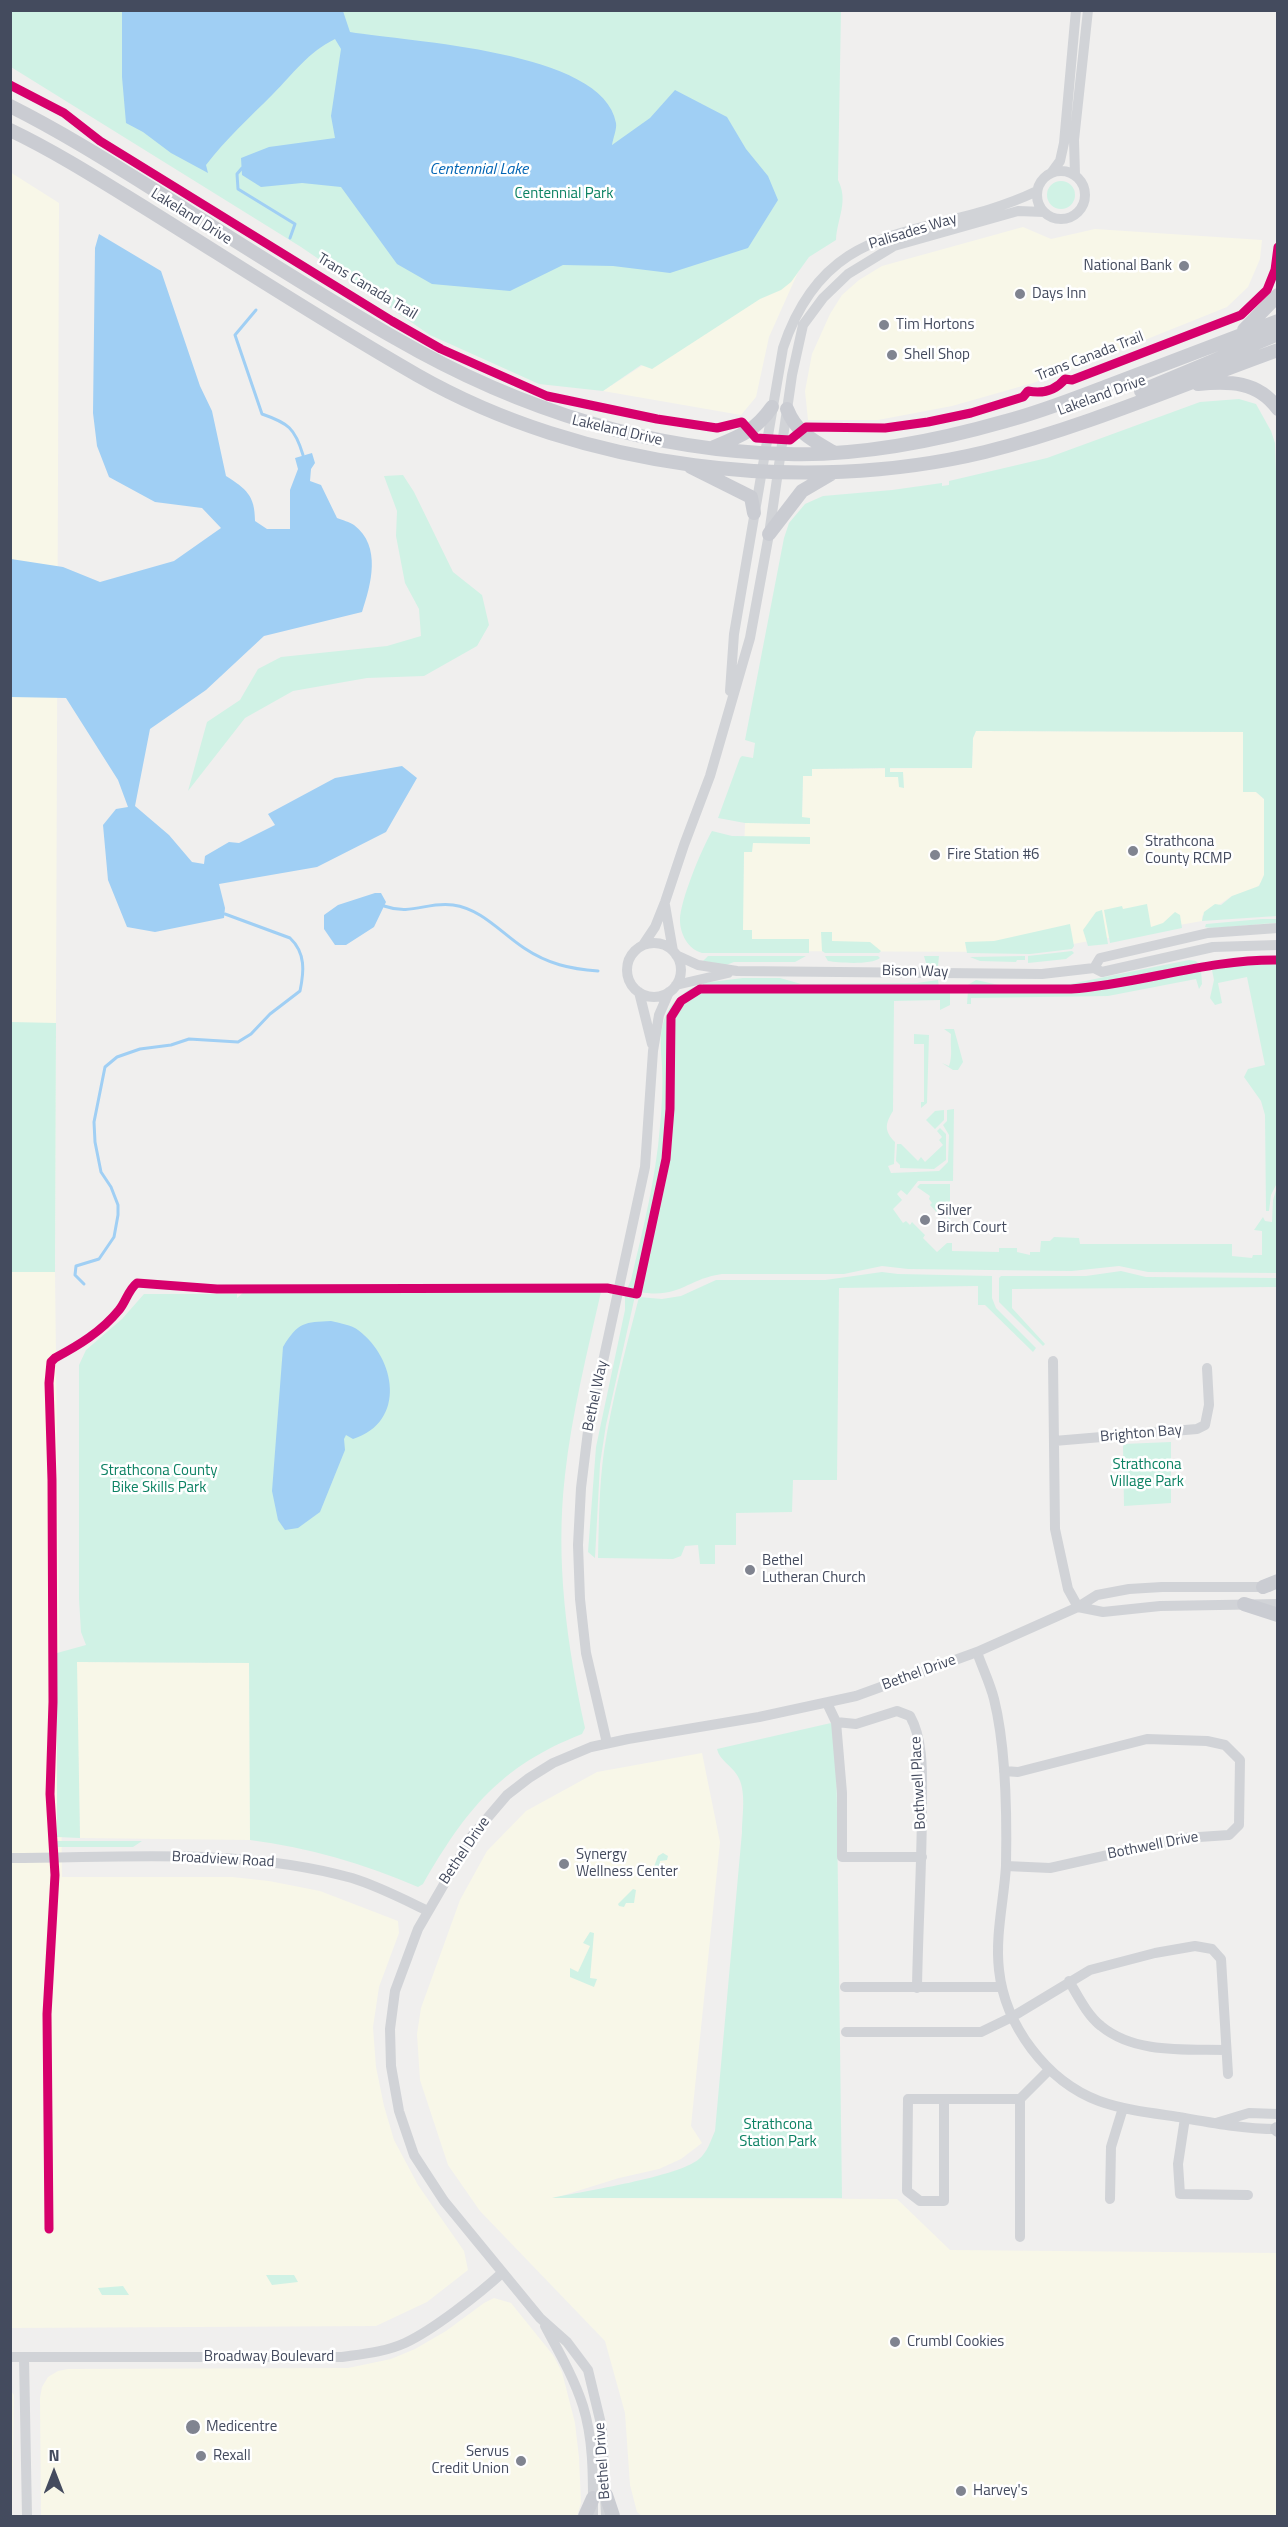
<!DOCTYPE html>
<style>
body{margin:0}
#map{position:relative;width:1288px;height:2527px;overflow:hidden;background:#f0efee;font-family:"Titillium Web",sans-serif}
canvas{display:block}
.frame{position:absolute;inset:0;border:12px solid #444b5e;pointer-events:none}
.north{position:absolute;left:24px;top:2443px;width:60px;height:60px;-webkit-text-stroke:4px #fff;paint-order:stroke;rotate:0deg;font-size:16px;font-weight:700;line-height:24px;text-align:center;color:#444b5e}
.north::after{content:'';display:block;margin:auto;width:21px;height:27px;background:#444b5e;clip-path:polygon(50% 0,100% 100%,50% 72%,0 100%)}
</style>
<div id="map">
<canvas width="1288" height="2527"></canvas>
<div class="frame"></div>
<div class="north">N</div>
</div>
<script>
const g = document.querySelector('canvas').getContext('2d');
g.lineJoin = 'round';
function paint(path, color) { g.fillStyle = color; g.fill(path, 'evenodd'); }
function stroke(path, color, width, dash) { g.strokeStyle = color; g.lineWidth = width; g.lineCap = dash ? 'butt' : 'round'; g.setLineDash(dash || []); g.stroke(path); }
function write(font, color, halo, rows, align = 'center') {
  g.font = font + ' "Titillium Web",sans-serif'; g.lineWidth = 5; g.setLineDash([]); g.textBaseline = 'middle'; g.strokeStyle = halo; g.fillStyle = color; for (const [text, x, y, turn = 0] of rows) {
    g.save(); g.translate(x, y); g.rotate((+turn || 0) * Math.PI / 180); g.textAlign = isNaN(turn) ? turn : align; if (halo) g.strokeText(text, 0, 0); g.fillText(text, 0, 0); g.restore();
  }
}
paint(new Path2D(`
 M10,172L59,203L55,1272L62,1877H232L269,1881L320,1891L398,1921L399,1933L379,1987L373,2027L376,2067L384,2106L394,2140L418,2185L464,2251L468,2270L427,2302L376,2326L11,2328Z
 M1023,227L1051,239L1095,229L1262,240L1260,259L1248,287L1227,307L1075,368L1033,383L952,406L878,420H808L805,391L812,354L830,314L842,295L859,280L882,266Z
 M803,261L769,337L756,397L741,415L603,391Z
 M976,731L1244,732L1243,791L1256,792L1264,799V875L1262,882L1255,889L1232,896L1202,916V921L1028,952L741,951L745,823L810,824L802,818L803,776H812V769L972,768L973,738Z
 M76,1662L250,1663V1840L80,1838Z
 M702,1753L720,1842L691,2126L702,2143L681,2159L659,2169L619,2178L555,2198L897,2199L950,2250L1277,2253V2516H642L637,2512L630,2485L625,2413L605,2341L480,2211L448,2165L420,2080L417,2034L421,2008L460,1900L487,1851L526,1811L597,1772Z
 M494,2298L511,2303L553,2355L562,2372L575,2423L579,2457L581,2503L577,2516H41L40,2398L42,2387L48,2377L58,2371L68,2369L348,2368L391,2359L415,2349L446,2331L484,2303Z
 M11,2391L14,2395L12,2516H10Z`), '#f8f7e8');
paint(new Path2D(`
 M11,11H841L838,180C849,202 837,218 836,240L809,257L791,282L781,290L760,299L652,369L641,365L603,391L539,384L430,335L301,247L11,67Z
 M1047 195a14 14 0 1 1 28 0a14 14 0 1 1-28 0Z
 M1239,399L1256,404L1271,431L1275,443L1278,530L1277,916L1202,921L1204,912L1215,904L1221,905L1232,896L1259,886L1264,875V799L1256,792H1243V732L976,731L973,738L972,768H890V772H903L904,788L899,787L898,777H885V768L812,769V776H803L802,817L810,818V824L745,823L718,818L740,758L742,756L753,758L755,743L745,740L784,538L789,523L805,504L823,496L892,490L942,483V486L949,485V481L1047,458L1200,402Z
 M403,475L414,492L453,572L482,595L489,625L477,646L424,676L367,678L293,691L245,718L188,791L207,722L240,700L258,669L281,657L387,646L421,636L419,609L405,583L396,536L397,511L384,476Z
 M712,831L732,836L810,837V844L753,843L752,852H744L743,930H752V939H809V953H702C688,949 680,934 680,920C680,901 702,848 712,831Z
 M1147,904L1151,927L1163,923L1175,912L1180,915L1182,928L1110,943L1104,910L1122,906L1123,909Z
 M1102,910L1108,944L1088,946L1083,930L1096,912Z
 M1262,919H1277V923C1264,923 1212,930 1205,927L1206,924Z
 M1070,924L1074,946L1072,949L1030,954L967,953L965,942L994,941Z
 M821,932H832V941L870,942L881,951L879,953H825L822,951Z
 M1072,951L1074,953L1066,959L1028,963V956Z
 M708,956H806L795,962H734L726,965L703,961Z
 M825,956H878L880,958C872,965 839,963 828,961Z
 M924,956H939L938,966L926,963Z
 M1025,956V960H1017L1016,962L980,961L970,957Z
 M1189,960L1196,961L1200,966C1167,978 1055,995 1023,986L1070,984Z
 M1277,961L1278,1181L1271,1195L1269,1211H1266L1265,1115L1261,1101L1244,1077L1248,1069L1265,1065L1247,977L1218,983L1222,1003L1215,1005L1210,998L1214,980L1212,970C1227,958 1258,961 1277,961Z
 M1198,970H1201L1202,984L1199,989L1196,979L1108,996L971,998V1004H967L968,990C1010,990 1050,992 1092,988C1128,985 1163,977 1198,970Z
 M743,978H780L801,984L917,983L938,980L939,987H706L703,985V983Z
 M976,980L999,985L1012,986V987L966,986Z
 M698,985L699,989C685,994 674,1004 670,1018L669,1112L663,1168L636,1291L627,1289L631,1280C643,1229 656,1178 660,1126C662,1106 663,1085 662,1066C661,1050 659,1035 664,1020C670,1003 682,992 698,985Z
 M947,989L950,990V1005L940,1010V1000L894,1001L893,1111C885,1124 884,1131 895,1142L894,1164L888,1166L891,1173L939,1171L948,1162L949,1135L943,1125L947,1121V1110L954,1109L953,1181H918L907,1195L901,1190L897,1194L902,1200L893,1209L903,1223L906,1221L910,1225L912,1222L925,1235L923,1238L937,1252L947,1243H952V1251L999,1252V1248H1017V1252L1030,1255V1252H1040L1041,1241H1050L1054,1237L1079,1238L1080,1244H1232V1256L1252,1258L1253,1255H1262V1231L1254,1230L1263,1217L1265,1221L1272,1222L1273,1200L1277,1187V1273L1148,1272L1119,1266L1072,1271L908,1269L882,1266L844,1274H722C686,1279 681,1299 639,1292L661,1197L668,1153L672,1103V1016L683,1001L705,990Z
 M11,1022L56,1023L55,1272H11Z
 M944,1029H954L963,1062L958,1070H953L942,1063L949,1066C953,1055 950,1046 951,1034Z
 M914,1034L929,1035L927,1103L921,1108V1102H924V1044H914Z
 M944,1110V1120L935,1129L926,1120L935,1111Z
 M940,1128L946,1134V1160L934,1169L900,1168V1165L896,1161L897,1144H901L918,1161L921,1157L925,1162L943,1145L939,1140L942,1137L937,1131Z
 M920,1184H950V1220L945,1215L942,1218L930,1205L932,1203L929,1199L930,1196L917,1187Z
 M1121,1271L1146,1277L1277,1278V1287L1012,1289V1308L1045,1344L1043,1346L999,1302V1278L1001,1276H1086Z
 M882,1272L898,1274L992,1276V1298L996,1308L1036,1348L1033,1352L985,1305H978V1286L839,1288L837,1480H793L792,1512L736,1513V1545H715V1564H700L698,1545L685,1546L681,1556L673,1559L598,1558C599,1522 599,1487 604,1451C612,1399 626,1348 639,1297L662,1299L681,1296L716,1280H825Z
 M244,1292H601C587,1353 572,1413 565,1475C555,1561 567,1645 585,1728L582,1734C500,1766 466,1810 423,1884L418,1887C363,1863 309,1848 250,1840L249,1663L77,1662L80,1838L57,1837V1653L86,1645L81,1632L79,1599V1365L86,1350L122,1319L144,1294H237V1298Z
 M625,1295L635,1296L606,1425L600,1464L595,1558L588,1552L596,1447L625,1310Z
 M1171,1442V1503L1124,1506L1123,1444Z
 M831,1723L834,1727L836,1736L842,2198H552C584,2191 678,2177 699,2159C707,2153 711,2140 715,2131L742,1832C742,1815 747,1790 737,1775C731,1765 720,1761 717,1749Z
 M57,1841H142L133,1847H58Z
 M663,1853L668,1856L667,1860L660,1861L659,1872H652L658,1856Z
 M633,1889L636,1890L634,1903H626L624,1907L619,1906L618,1904Z
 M590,1932L594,1933L590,1978L597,1979L594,1987L570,1977V1968L578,1972L590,1946L583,1943Z
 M266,2275H294L298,2282L272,2285Z
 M123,2286L129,2295H102L98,2288Z`), '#d0f2e5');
paint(new Path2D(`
 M122,11H343L350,32C408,42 604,50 616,123C617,129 613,138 612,145L650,118L675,90L727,117L746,149L768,176L778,200L748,248L670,273L613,266L563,265L510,291L432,284L397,264L341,187L302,183L261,187L242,175L241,158L269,147L335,138L331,116L341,49L335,39C307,53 294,73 273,94C249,118 226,139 206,165L208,173L171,153L143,132L126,123L122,77Z
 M99,234L161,271L200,386L212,411L226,476C246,489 255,495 255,521L267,529H290V490L298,469L295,458L312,453L315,463L311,469L310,481L321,485L337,518C342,520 350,522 354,525C382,546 371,585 362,612L264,636L206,690L150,729L135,806L169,835L192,862L204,864L205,856L229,842L239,843L275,825L268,814L335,778L402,766L417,778L386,832L317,867L219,884L225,908L224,918L155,932L127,927L108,880L103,825L116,809L128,807L118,780L66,698L11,697V559L63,567L100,582L174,561L221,528L202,508L155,502L109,477L97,446L93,413L95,248Z
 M375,893H381L386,902L374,927L346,945H335L324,929V915L338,905Z
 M331,1321C339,1323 352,1325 358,1330C396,1358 407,1422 353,1439L346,1435L344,1439L345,1450L320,1512L298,1528L285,1530L278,1520L272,1491L283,1347C298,1322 305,1322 331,1321Z`), '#a0cff4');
stroke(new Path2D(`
 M242,168L237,174L238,189L295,224L290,238
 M256,310L235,335L262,414C288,423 295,428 303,455
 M384,906C412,916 428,901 453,905C482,909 501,933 524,948C548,964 570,969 598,971
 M84,1284L75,1275L76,1266L99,1259L114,1237L118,1215V1205L111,1187L101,1172L95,1142L94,1122L105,1067L117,1057L140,1049L171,1045L189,1039L238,1042L251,1034L270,1014L300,991C304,972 306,953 290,938L225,914`), '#a0cff4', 3);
stroke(new Path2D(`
 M1037 195a24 24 0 1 1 48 0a24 24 0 1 1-48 0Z
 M1052,172L1060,161L1064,143L1076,10
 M1075,175L1074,140L1088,10
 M730,691L734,634L783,348C829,211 931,242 1037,191
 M665,905L673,951
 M627 970a27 27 0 1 1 54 0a27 27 0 1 1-54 0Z
 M643,945L655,927L665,902L684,845L710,776L750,638L769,534L792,375L803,325L823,298L848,274L894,246L1018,211L1044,212
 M676,955L698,965L737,971L1042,974L1094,968L1102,972L1213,947L1278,945
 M1094,968L1100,958L1208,933L1278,928
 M676,985L728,973
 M639,992L652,1044
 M1053,1361L1055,1529L1068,1589L1078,1607
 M1054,1441L1197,1429L1205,1425L1209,1405L1207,1368
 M1078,1607L1103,1612L1160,1606L1278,1604
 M977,1652C982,1667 990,1683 994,1699C1006,1747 1007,1816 1006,1866C1004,1900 995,1935 999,1970C1005,2025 1046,2081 1099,2101C1124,2110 1152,2113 1179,2117C1212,2123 1244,2129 1278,2129
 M827,1703L836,1722L856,1724L897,1711L910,1716C924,1741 922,1775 922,1803C922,1864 918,1926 917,1988
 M836,1722L842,1793V1857H922
 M607,1743L586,1653L580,1599L578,1545L581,1488L588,1431L645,1167L653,1051L659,1015L669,992
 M1004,1771L1018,1772L1147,1739L1207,1741L1225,1745L1240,1760L1239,1825L1229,1835L1184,1838L1050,1868L1006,1866
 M10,1858C125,1858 241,1847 352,1878C378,1886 403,1899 428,1911
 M1069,1981C1078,1996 1087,2015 1101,2026C1135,2054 1185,2049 1226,2050
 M845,1987H1002
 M846,2032H981L1012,2017L1090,1970L1155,1953L1195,1946L1212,1949L1221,1959L1228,2074
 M944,2099V2201H920L907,2191L908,2099H1020L1049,2070
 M1020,2099V2237
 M1185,2118L1178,2164L1180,2194L1248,2195
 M1216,2123L1249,2113L1278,2114
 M1110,2199L1111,2147L1123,2108
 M545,2326C559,2352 574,2378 583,2406C594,2441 593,2480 593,2516
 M10,2357H342C363,2354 385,2352 405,2343C433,2330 479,2294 502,2273
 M24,2358L27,2516
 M606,2516L602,2428L588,2370L567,2342L540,2318L444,2201L414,2155L399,2111L391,2066L390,2029L395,1991L418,1929L472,1836L507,1795L529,1778L553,1763L591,1747L628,1739L759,1717L856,1696L977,1652L1078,1607L1097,1595L1129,1589L1162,1587H1269`), '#d1d3d7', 10);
stroke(new Path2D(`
 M10,106C58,130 103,158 148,186C230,237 311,290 395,338C516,408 647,451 788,454C861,456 936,441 1006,421C1041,412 1076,398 1110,385C1166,364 1222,342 1278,321
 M10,130C58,153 103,182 147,209C237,265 326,323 417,375C582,469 802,496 985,452C1085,427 1181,385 1278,350
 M1244,330L1278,295
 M1198,384C1229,381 1258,381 1278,409
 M1141,391L1278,334
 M787,409C796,432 812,440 833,452
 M714,447C741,436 755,431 772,407
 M691,467L751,497L754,513
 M769,534L802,491L831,474
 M1263,1587L1278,1581
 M1244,1604L1278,1615
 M1277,2129L1278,2130
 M606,2495L613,2516
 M585,2516L593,2498`), '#caccd2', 14);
stroke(new Path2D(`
 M10,85L64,113L100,141L392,321L441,349L547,396L657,419L717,428L742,422L756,438L790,440L806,427L885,428L928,422L971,413L1023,397L1028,391C1043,394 1055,391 1065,379L1072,380L1241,315L1267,290L1275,270L1278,247
 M49,2229L47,2014L55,1875L50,1794L53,1702L52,1480L49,1383L51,1362L55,1358C79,1345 101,1332 119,1310C126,1302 128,1290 137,1283L217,1289L607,1288L637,1294L666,1159L670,1109L671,1017L681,1001L700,989H1071C1140,984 1208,959 1278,960`), '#d6006c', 9);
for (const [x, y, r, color] of [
 [1184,266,6,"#808490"],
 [1020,294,6,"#808490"],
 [884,325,6,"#808490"],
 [892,355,6,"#808490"],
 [1133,851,6,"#808490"],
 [935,855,6,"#808490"],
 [925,1220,6,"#808490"],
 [750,1570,6,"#808490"],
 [564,1864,6,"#808490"],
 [895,2342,6,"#808490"],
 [193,2427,8,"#808490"],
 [201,2456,6,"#808490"],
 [521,2461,6,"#808490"],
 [961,2491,6,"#808490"]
]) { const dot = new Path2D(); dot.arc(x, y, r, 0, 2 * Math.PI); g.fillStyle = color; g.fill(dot); stroke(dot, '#fff', 2); }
write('15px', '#0c8263', '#fff', [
 ["Centennial Park",564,194],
 ["Strathcona",1147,1465],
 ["Village Park",1147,1482],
 ["Strathcona County",159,1471],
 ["Bike Skills Park",159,1488],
 ["Strathcona",778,2125],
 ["Station Park",778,2142]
]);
write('15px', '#444b5e', '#fff', [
 ["Lakeland Drive",191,217,32],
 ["Palisades Way",913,232,-17],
 ["Trans Canada Trail",367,287,31],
 ["Trans Canada Trail",1090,357,-21],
 ["Lakeland Drive",1102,396,-20],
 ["Lakeland Drive",617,431,13],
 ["Bison Way",915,972,1],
 ["Bethel Way",596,1396,-78],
 ["Brighton Bay",1141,1434,-5],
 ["Bethel Drive",919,1673,-20],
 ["Bothwell Place",919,1783,-93],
 ["Bothwell Drive",1153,1846,-11],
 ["Bethel Drive",465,1851,-56],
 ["Broadview Road",223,1860,3],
 ["Broadway Boulevard",269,2357],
 ["Bethel Drive",603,2461,-94]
]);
write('15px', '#444b5e', '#fff', [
 ["National Bank",1172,266,"right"],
 ["Days Inn",1032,294],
 ["Tim Hortons",896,325],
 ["Shell Shop",904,355],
 ["Strathcona",1145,842],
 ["County RCMP",1145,859],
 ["Fire Station #6",947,855],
 ["Silver",937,1211],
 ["Birch Court",937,1228],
 ["Bethel",762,1561],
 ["Lutheran Church",762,1578],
 ["Synergy",576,1855],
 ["Wellness Center",576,1872],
 ["Crumbl Cookies",907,2342],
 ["Medicentre",206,2427],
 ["Servus",509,2452,"right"],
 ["Credit Union",509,2469,"right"],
 ["Rexall",213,2456],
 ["Harvey's",973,2491]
], 'left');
write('italic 16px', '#0064b4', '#fff', [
 ["Centennial Lake",479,170]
]);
</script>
